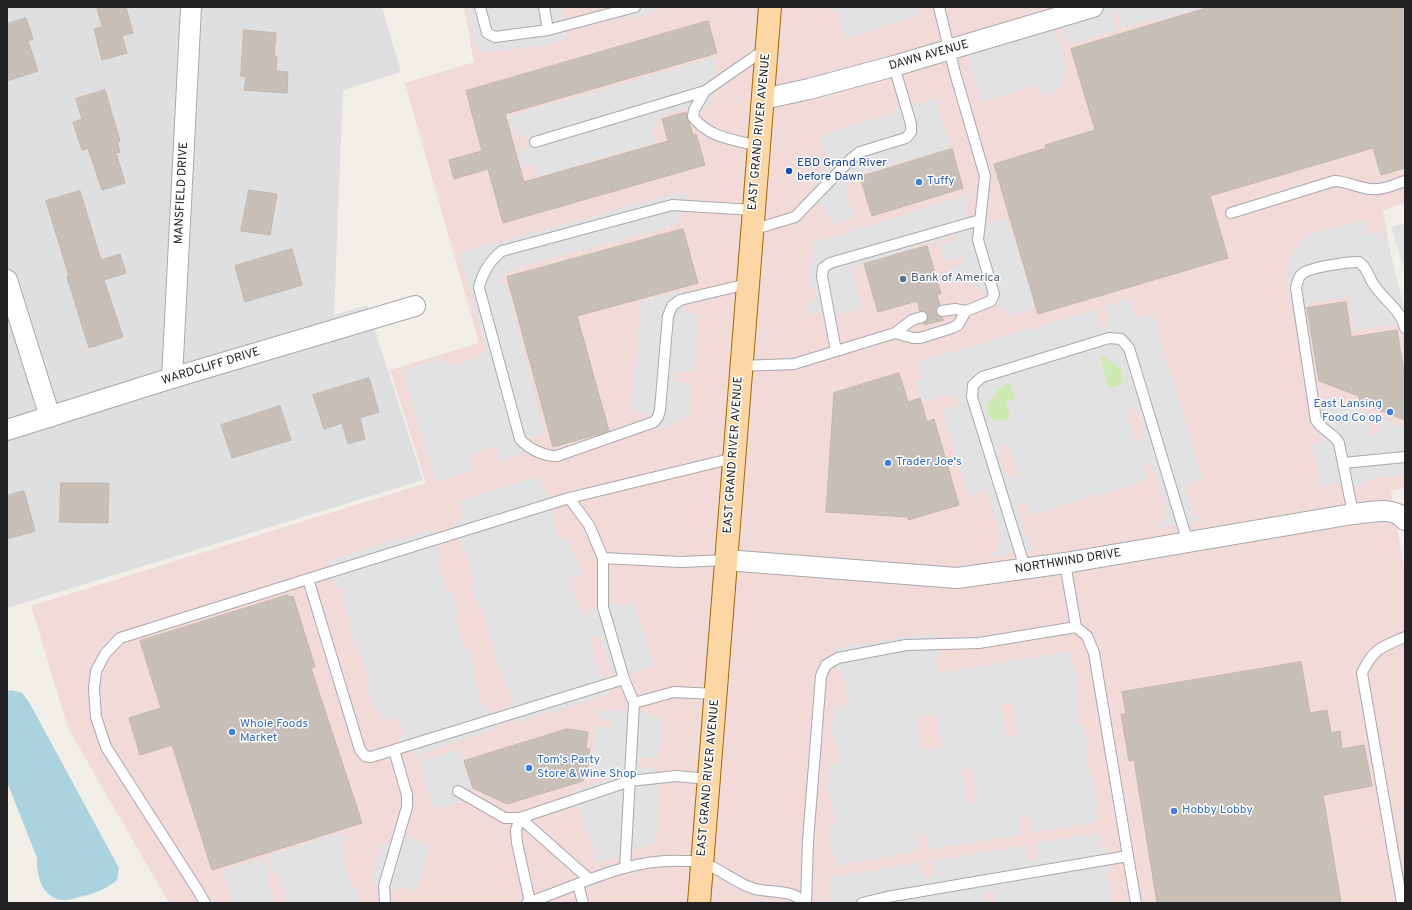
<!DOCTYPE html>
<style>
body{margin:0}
#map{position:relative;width:1412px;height:910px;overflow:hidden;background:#f2efe9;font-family:Overpass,sans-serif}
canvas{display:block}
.frame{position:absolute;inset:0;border:8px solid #222;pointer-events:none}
</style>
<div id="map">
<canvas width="1412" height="910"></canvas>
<div class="frame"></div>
</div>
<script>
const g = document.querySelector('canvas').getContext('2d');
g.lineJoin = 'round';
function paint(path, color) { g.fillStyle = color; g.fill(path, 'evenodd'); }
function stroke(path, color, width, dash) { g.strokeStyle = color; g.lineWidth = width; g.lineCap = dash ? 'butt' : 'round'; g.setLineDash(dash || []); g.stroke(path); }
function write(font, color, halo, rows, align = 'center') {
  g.font = font + ' Overpass,sans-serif'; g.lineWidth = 3; g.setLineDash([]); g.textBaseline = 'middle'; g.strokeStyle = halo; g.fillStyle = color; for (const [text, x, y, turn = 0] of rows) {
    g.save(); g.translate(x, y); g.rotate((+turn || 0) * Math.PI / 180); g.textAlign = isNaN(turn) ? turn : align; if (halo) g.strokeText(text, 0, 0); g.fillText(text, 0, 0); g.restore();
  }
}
paint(new Path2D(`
 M7,7H382L401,72L343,90L334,315L367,305L423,480L7,608Z`), '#e0dfdf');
paint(new Path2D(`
 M464,7H1405V203L1383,210L1405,335V488L1391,491L1405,574V903H169L68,728L31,606L426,483L390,370L479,343L405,83L474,62Z`), '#f2dad9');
paint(new Path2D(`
 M1102,355C1116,360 1137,381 1112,388L1108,386L1100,358Z
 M1008,383L1010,385L1015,399L1006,402L1010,416L1009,419L995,422C978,411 994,390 1008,383Z`), '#cdebb0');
paint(new Path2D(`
 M468,7H562L568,37L545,46L485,52L474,43Z
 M627,7H662L652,14L630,19Z
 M830,7H917L920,16L846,38L839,17L836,11L829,10Z
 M1054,7H1204L1153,22L1148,20L1122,28L1117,12L1112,14L1117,30L1069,45L1067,38L1063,37Z
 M1049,10L1068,72L1054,94L1042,98L1038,85L981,102L968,57L979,30Z
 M716,57L713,102L707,107L682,110L662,116L652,128L656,142L539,176L535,163L522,167L518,151L529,147L526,135L515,138L508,116Z
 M936,99L951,147L851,178L848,187L847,197L854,218L832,225L827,210L822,208L813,181L825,168L827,159L819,136L893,113L895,109L916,101L920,104Z
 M681,192L690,195L683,213L679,217L675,226L510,269L499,284L506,283L545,434L529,438L524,453L501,461L497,447L469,455L473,470L436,482L402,371L438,360L455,366L481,356L486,348L459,253Z
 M969,194L963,214L992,223L1007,218L1036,308L1011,316L971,284L972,280L969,278L953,283L948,269L965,264L962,256L945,261L940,244L956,239L955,235L851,268L863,308L845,313L808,314V305L818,298L816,293L809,283L813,243Z
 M1364,219L1367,234L1385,231L1405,311V323L1354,331L1348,297L1290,307L1287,274L1290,259L1299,243L1310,234Z
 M1405,223V271L1391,227Z
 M681,291L686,313L699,315L694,373L676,372L675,381L692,383L689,418L654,430L648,413L631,412L641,301Z
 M1129,299L1136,318L1153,314L1203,479L1187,484L1185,488L1193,513L1199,518L1206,520L1155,528L1164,522L1167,511L1155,473L1147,463L1144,466L1148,480L1029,516L1025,502L1021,501L1017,508L1026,536L1031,545L1039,550L986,557L996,551L1001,538L986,490L968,496L942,410L960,404L955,398L947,395L922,402L915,380L923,378L918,362L1096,309L1102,326L1107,327L1109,322L1105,306ZM1102,355L1122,370L1123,381L1119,386L1112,388L1108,386L1100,358ZM1008,383L1010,385L1015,399L1006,402L1010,416L1009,419L995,422L987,413V406L997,391ZM1131,406L1139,413L1145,432L1140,441L1135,439L1126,409ZM1004,443L1009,445L1018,475L1016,477L1008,476L1004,471L999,452Z
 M1327,396L1375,416L1368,433L1375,435L1382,418L1405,428V475L1403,474L1368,480L1364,485L1343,488L1336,482L1321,486L1311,444L1326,440L1320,413Z
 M539,476L544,490L549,493L556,519L554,523L560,541L568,538L573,553L576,554L582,576L574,579L572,583L582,615L592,613L593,610L613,603L618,606L633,601L654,665L638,670L636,674L611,671L601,637L594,636L590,640L599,672L603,674L610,694L515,723L509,704L512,700L501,668L497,666L491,646L493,642L482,610L479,609L472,588L475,583L465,552L461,550L453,523L460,521L462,516L458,501Z
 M432,529L440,557L438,561L447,591L452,593L459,615L456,619L466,650L470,652L476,673L474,678L483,708L488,710L494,730L426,751L419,758L400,738L402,733L397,717L382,722L377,708L372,705L366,684L368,680L358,649L354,647L348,625L350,622L340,590L335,588L328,561Z
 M935,633L939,655L936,658L939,673L1069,651L1071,663L1075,666L1078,688L1075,693L1080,722L1084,725L1088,747L1086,752L1090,777L1093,780L1098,805L1096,809L1098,822L1032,833L1030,819L1027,817H1022L1019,820L1022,834L929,850L927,837L924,834H920L917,837L919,851L836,866L833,852L829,850L827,826L833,825L834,821L830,794L827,792L829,766H836L839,761L834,734L831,733L835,706H845L847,702L843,673L839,671L836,648ZM1004,702H1009L1012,705L1017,732L1015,736L1009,737L1006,733L1002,707ZM933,714L937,717L941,745L937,749L927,751L921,747L917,720L921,716ZM964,768H969L972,771L977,798L975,802L969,803L966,799L962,773Z
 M614,709L648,712L649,717L662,718L659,758L644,757L640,759L639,763L641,768L653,767L660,793L656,843L597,863L573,791L608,780L607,777L592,776L596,726L612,727L613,720L597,718V710L614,711Z
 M460,749L474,798L434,810L419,761Z
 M1099,832L1101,845L1107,848L1109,870L1106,874L1112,903H997L995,894L992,891L987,892L984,896L986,903H833L829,895L830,891L828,878L920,862L923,876L927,879L931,878L934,875L931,861L1025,845L1027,858L1030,861L1034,860L1037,856L1034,843Z
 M340,833L346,854L343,858L353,889L357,891L360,903H287L279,876L274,874L269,855Z
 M412,836L415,840L430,845L417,892L402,888L396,891L370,883L380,851L378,846Z
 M265,858L270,875L268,879L275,903H232L222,871Z`), '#e2e2e2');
paint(new Path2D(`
 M11,690L22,693L29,702L119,868L117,880C108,888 96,893 84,896C78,897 72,900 66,900C43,901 36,876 37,858L7,782V691Z`), '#aad3df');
const building = new Path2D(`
 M97,7H126L133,33L122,36L127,53L102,60L94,29L102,27Z
 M1210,7H1405V168L1381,175L1373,148L1210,196L1228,258L1038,314L994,164L1046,148L1045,145L1095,130L1071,49Z
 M26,18L33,39L28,41L38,71L7,81V24Z
 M708,21L717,53L505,114L524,182L668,141L662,119L686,112L693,135L696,134L705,165L503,223L488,169L454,179L449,160L482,151L466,91Z
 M244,30L276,33L274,56H277L276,71L288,72L287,93L244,90L246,77L241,76Z
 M105,90L120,141L117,142L120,152L116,153L125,183L102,190L88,148L82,150L73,122L82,119L76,99Z
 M952,149L963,188L872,216L860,177Z
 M249,190L277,194L270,235L241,231Z
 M80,191L101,260L120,254L126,273L104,280L123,337L89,348L67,277L69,276L46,201Z
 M683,229L698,283L577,316L609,431L553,447L507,277Z
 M927,246L941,293L937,295L940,305L936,308V312L944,320L924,325V323L928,319V315L924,311H920L917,301L878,312L864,264Z
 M292,249L302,285L245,302L235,266Z
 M1346,302L1351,337L1397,330L1405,378V420L1360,403L1359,396L1319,381L1307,308Z
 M899,373L908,402L920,398L927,422L934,419L959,505L908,520V517L826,512L834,393Z
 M369,378L379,412L360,418L365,439L348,444L342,423L324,429L313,395Z
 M280,406L291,440L232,458L221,425Z
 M61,483H109L108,523L60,522Z
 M24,491L35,531L7,539V496Z
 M288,595V597L293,596L315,667L311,668L362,823L212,870L172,745L140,755L129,718L161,708L140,641Z
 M1301,662L1310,713L1327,710L1331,733L1340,731L1342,749L1364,745L1372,786L1323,795L1341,903H1157L1134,760L1129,761L1121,714H1126L1122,692Z
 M567,729L588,732L586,749H590L587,773H584L583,781L507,804L473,788L464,761Z`);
paint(building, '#c7bfb8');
stroke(building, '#c4b6ab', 1);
const service = new Path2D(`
 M480,7L487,33L495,37L548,30
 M544,7L548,30L635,7
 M705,91L694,110L693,117C709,138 735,140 759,146
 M535,142L705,91L767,48
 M1231,213L1334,181C1349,181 1363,191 1377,189C1386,189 1396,184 1405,181
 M752,230L795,217L851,159L860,152L906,138L911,132V124L894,66
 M747,284L680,300L672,306L668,316L660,410L658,417L654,422L557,456C543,456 529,449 520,439L479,288C481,275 491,259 502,251L672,205L753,210
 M942,311L955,309L966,311
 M895,333L912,320L922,317
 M836,351L822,276L823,268L830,263L980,220
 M740,366L794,364L895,333L913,338H920L952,328L958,325L966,311L991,301L994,294L978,240L985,176L955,73L939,7
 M1343,463L1405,457
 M569,498L589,525L603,558
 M1353,514L1339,443C1333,433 1322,430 1316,420L1296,288C1297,283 1298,277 1302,274C1309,267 1349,262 1359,262C1368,268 1368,277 1374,285C1384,300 1401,310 1405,328
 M726,560L681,562L603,558V607L624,679L371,757L365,756L360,750L308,579L569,498L734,458
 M1025,568L972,397L973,385L982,377L1109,338L1121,339L1129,348L1188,543
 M624,679L634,703L625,868
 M634,703L674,692L716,694
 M458,791L505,818H520L589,879
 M1128,856L1136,903
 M578,884L583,903
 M530,902L517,843L516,830L520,818L630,781L676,776L709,779
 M205,903L197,889L106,747L96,717L94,689L96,671L105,654L120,638L308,579
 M385,903L384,886L407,807V795L394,750
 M527,903C578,886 627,858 682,861C689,861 698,860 704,863C722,870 737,884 755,889C770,893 795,889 803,903
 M806,903L808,841L821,676L826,665L838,658L906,645L979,643L1076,627
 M862,903L887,897L1128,856L1094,653L1087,636L1076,627L1065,563
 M1402,903L1362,673C1373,649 1381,647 1405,637`);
const minor = new Path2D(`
 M763,99L809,89L894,66L1093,7
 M7,280L50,417
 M172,378L191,7
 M7,430L172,378L415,306
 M726,560L957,578L1065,563L1353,514C1369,513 1393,505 1405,520`);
const primary = new Path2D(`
 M699,903L770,7`);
stroke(service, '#a9a9a9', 12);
stroke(minor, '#a9a9a9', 22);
stroke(primary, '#a06b00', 24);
stroke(service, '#fff', 10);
stroke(minor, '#fff', 20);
stroke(primary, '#fcd6a4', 22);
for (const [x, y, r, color] of [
 [789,171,4,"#1a4fb4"],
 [919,182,4,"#3f7fe0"],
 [903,279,4,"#5c6f8a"],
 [1390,412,4,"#3f7fe0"],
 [888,463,4,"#3f7fe0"],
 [232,732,4,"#3f7fe0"],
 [529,768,4,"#3f7fe0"],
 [1174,811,4,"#3f7fe0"]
]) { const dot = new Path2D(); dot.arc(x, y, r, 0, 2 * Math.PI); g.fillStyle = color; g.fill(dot); stroke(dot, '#fff', 1.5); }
write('12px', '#222', '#fff', [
 ["DAWN AVENUE",929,56,-16],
 ["EAST GRAND RIVER AVENUE",760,132,-85],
 ["MANSFIELD DRIVE",182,193,-87],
 ["WARDCLIFF DRIVE",211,367,-17],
 ["EAST GRAND RIVER AVENUE",734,455,-86],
 ["NORTHWIND DRIVE",1068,562,-9],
 ["EAST GRAND RIVER AVENUE",709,778,-85]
]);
write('12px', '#164399', '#fff', [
 ["EBD Grand River",797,164],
 ["before Dawn",797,178]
], 'left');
write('12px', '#366cbe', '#fff', [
 ["Tuffy",927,182],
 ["East Lansing",1382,405,"right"],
 ["Food Co op",1382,419,"right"],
 ["Trader Joe's",896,463],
 ["Whole Foods",240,725],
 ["Market",240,739],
 ["Tom's Party",537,761],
 ["Store & Wine Shop",537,775],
 ["Hobby Lobby",1182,811]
], 'left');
write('12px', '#4e5e75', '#fff', [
 ["Bank of America",911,279]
], 'left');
</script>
